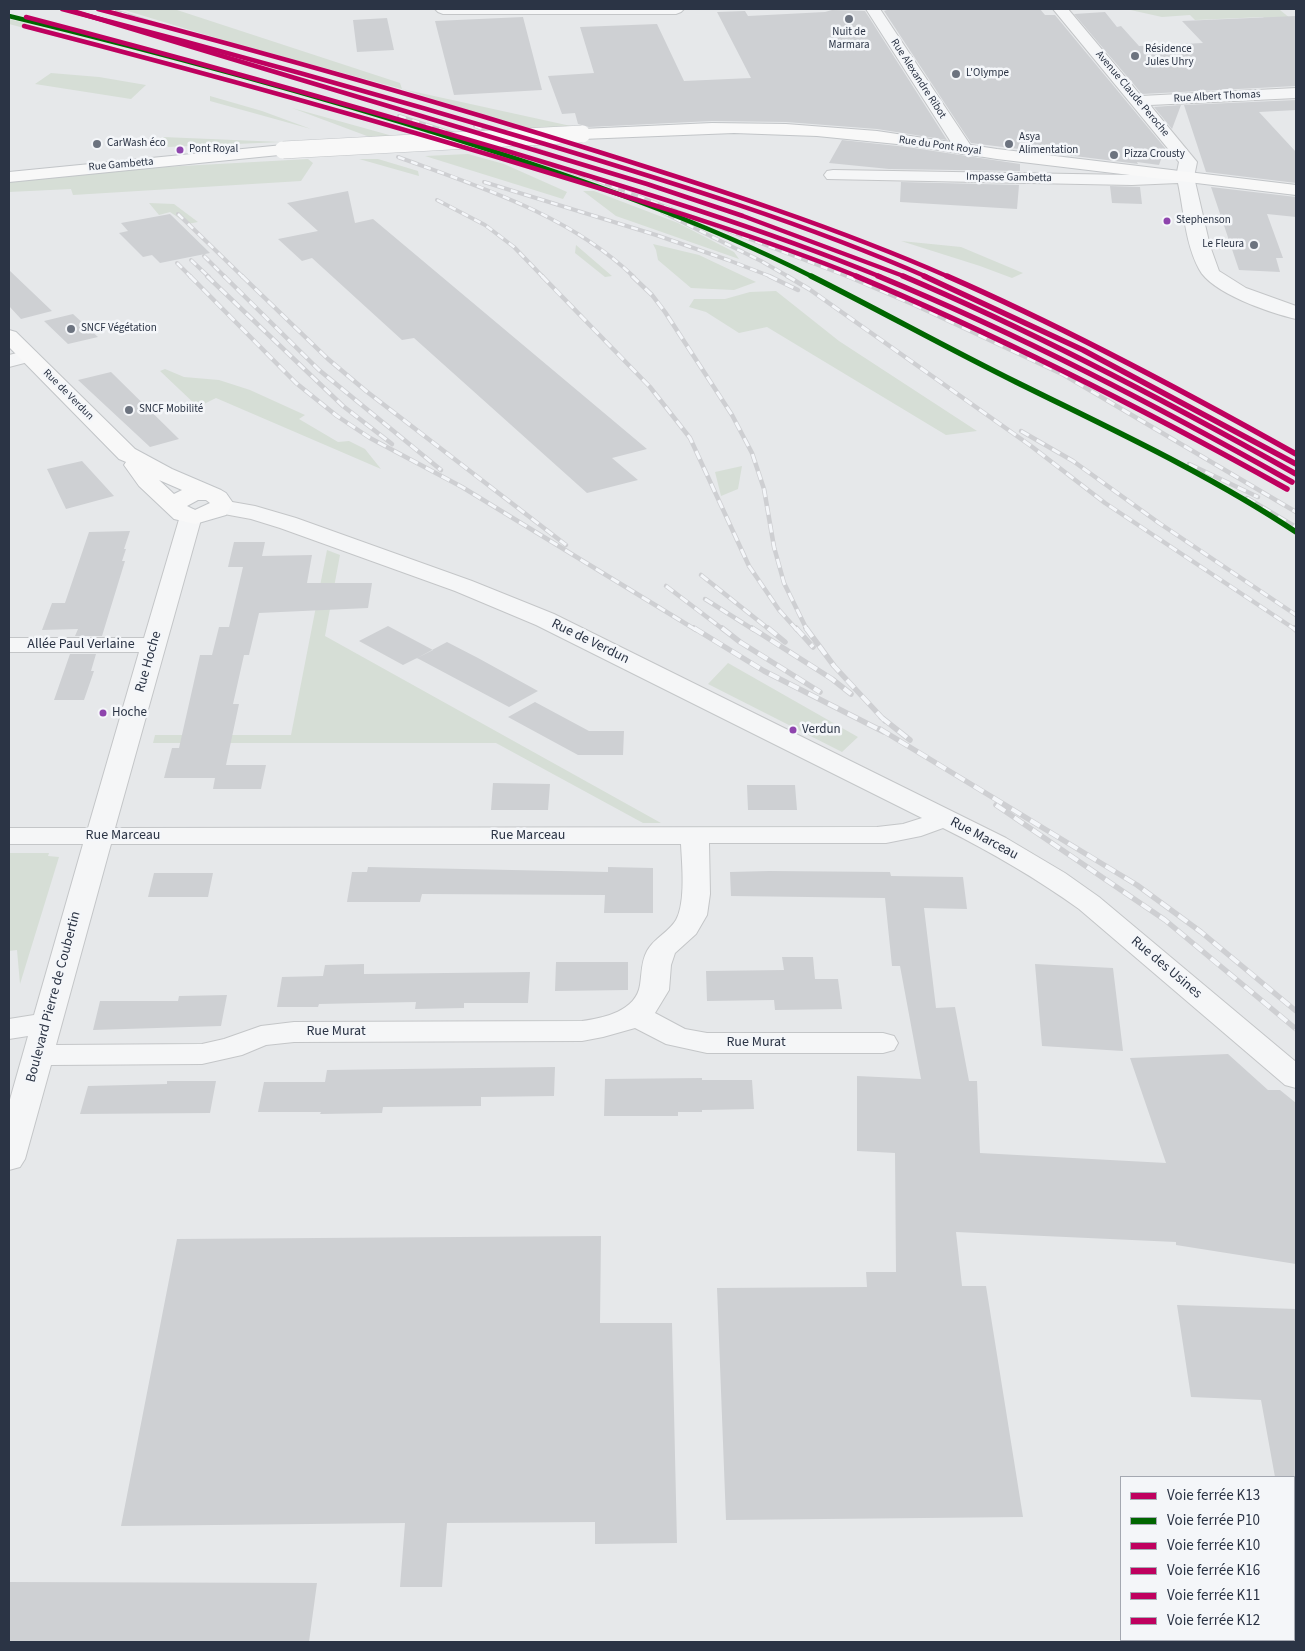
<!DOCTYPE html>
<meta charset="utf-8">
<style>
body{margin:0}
#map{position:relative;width:1305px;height:1651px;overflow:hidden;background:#e6e8ea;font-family:"Source Sans 3",sans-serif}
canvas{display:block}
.frame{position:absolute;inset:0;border:10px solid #2b3445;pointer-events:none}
.legend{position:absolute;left:1120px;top:1476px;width:175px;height:165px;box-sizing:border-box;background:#f4f6f9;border:1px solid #a4a8b1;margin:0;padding:6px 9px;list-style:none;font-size:15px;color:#2b3445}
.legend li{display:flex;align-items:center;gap:10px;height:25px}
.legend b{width:25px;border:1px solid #a4a8b1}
</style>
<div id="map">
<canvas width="1305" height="1651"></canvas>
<div class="frame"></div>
<ul class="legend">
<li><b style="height:6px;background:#bf005f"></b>Voie ferrée K13</li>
<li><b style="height:6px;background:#060"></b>Voie ferrée P10</li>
<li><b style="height:6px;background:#bf005f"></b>Voie ferrée K10</li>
<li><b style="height:6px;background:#bf005f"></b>Voie ferrée K16</li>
<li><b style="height:6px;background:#bf005f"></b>Voie ferrée K11</li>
<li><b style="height:6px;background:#bf005f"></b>Voie ferrée K12</li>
</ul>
</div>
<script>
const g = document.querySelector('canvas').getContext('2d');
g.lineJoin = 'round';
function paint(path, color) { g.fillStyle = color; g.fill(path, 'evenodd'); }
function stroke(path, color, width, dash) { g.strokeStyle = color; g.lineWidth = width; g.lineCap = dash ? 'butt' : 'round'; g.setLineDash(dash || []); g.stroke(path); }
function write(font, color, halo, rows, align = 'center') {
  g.font = font + ' "Source Sans 3",sans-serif'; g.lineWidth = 5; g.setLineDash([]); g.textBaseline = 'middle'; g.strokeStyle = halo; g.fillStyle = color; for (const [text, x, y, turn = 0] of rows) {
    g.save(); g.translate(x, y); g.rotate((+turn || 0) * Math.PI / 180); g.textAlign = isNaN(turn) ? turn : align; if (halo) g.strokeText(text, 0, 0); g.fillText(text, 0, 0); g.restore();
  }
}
paint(new Path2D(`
 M121,9H174L400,83L402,89L580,128L529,130L402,89L236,44Z
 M1126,9L1280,10L1296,23V28L1270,25L1263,17L1195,20L1190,15L1162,17Z
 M9,19L236,80L229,83L9,24Z
 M51,73L99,77L146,85L131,99L35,84Z
 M252,84L393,126L246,87Z
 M210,96L262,111L311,129L210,101Z
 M292,108L400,138L375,139Z
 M163,137L281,142L168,147Z
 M468,154L504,164L567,192L563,199L425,156Z
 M308,159L313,163L301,181L73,195L71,189L9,192V182L24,180L164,167Z
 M359,159H378L418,171L419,176Z
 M583,191H594L678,223L734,252L739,259L616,216Z
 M149,203L174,204L198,222L188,224L170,212L159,215Z
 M901,241L961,247L1023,273L1012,278L980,266Z
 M653,244L699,255L756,282L734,290L691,288L658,260L656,250Z
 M576,245L612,276L605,277L575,253Z
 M776,291L839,341L977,431L946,435L767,327L739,333L706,312L689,307L694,299H725L750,292Z
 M165,369L184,377L219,380L250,390L305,415L299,419L338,442L349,441L365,449L381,469L216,398L198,407L160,371Z
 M742,466L738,489L721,496L715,472Z
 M327,550L340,555L325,636L661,823H643L496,743H153L155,735H291Z
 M728,663L858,737L842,752L708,684Z
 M9,853H49L48,856L59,857L20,984L17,950L9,951Z`), '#d6ded6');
paint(new Path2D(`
 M890,9H1040L1045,15H1055L1165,148L1159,165L1137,162L1138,164L971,143L884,11Z
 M832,10L865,11L947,140L877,129L786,122L712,121L589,127L578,124L575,113L562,114L548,76L594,73L580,27L657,24L684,81L751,78L717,12L745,11L748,16L825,12Z
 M1105,12L1117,27L1121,26L1139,46L1203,43L1182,21L1296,16V86L1142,94L1074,14Z
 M523,17L542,90L454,95L435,21Z
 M387,18L394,50L357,52L353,20Z
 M1296,100V110L1259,112L1296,152V183L1206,172L1184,105Z
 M1181,105L1172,129L1154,107Z
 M842,140L907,147L1020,164V171L889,169L829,163Z
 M901,182L1019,185L1017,209L900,202Z
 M1110,186L1140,187L1142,204L1112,203Z
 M1211,187L1296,197V217L1267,214L1283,258H1276L1280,272L1239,270Z
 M348,191L355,223L373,219L647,449L612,458L638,480L587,493L414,338L402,340L312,258L302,261L278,239L318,231L287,203Z
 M170,214L210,253L160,263L152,255L143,257L119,233L128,231L121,223Z
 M9,270L52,311L21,319L9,306Z
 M73,314L98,337L68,344L44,321Z
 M111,372L179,439L150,447L78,380Z
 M82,461L114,496L66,509L47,469Z
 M130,531L124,549H126L122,561H125L102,636H75L78,629L42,630L52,603H65L89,532Z
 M234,542H265L262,556L312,555L307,583H372L368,608L259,613L249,655H244L233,704H239L226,765H266L261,789H213L215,778H164L172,748H179L200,655H212L219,627H229L243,567H228Z
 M388,626L433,650L403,665L359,641Z
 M447,642L478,658L538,691L509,707L417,658Z
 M70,654H96L91,671H94L84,700H54Z
 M535,702L589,731H624L623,755H578L508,717Z
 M493,783L550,784L548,810H491Z
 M747,785H795L797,810H748Z
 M368,867L608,872V867L653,868V913H604L605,895L422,894L420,902H347L352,872H367Z
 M769,871L890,872L891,876L963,877L967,909L924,908L936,1008L955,1007L969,1081H977L980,1153L1166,1163L1130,1058L1228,1054L1268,1090H1280L1296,1103V1264L1176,1245V1242L956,1232L962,1286H986L1023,1517L726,1520L717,1288L867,1287L866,1272H896L895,1153L857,1151V1076L921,1079L900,966H892L885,898L731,896L730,872Z
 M154,873H213L208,897H148Z
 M782,957H813L815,979H838L842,1009L775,1010L774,1000L707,1001L706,971L784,970Z
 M556,962H628V990L555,991Z
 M364,964V974L530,972L528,1003H464V1008L415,1009L416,1002L319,1004L318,1007H277L282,977L323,976L325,965Z
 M1035,964L1113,968L1123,1051L1042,1046Z
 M227,995L221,1026L93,1030L100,1001H178L179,996Z
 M555,1067L554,1096L481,1097V1106L383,1107L382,1113L320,1114L321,1112H258L264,1082H325L327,1070Z
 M702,1078V1080H752L754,1109L702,1110V1112H678V1116H604L605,1079Z
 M167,1081H216L210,1113L80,1114L88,1086L167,1084Z
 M601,1236L600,1323H672L677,1543L595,1544V1522L447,1523L442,1587H400L405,1523L121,1526L177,1239Z
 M1177,1305L1296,1309V1523H1294V1477H1275L1261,1400L1191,1397Z
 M9,1582L317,1583L309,1642H9Z`), '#ced0d3');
const minor = new Path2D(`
 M435,9H684L681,12L676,14H443L438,12Z
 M866,9H880L973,149L970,153L964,154L958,153Z
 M1053,9H1068L1141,96L1296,88V98L1150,105L1197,162L1194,177L1210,246L1219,271L1246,288L1296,306V319C1270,313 1211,293 1199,269C1185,243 1184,211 1178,183L1132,185L827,179L824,175L827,171L833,170L1132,175L1177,172L1179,162Z
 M29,350L36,352L39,356L36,360L9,367V355Z
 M221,500L255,506L296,518L472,581L554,614L1006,838L1065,873L1099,897L1296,1062V1088L1285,1085L1079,909C1036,878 991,852 943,828L921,836L886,843H709L710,894L707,915L696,934L675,953L671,965L669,990L655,1013L685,1029L707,1033H883L894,1036L898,1043L894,1050L883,1053H707L666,1044L635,1028L603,1037L582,1041L294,1042L266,1045L242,1055L202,1064L51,1065L25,1159L20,1167L9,1170V1103L28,1036L9,1039V1019L34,1015L83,844H9V828H88L139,652H9V638H144L180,516L183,511L191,509L199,511L202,516L115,828L877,827L903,824L922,818L536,625L455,591L280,528L251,519L213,512L210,507L213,502ZM111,844H681C682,864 686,902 676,920C669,932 654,938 647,951C641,962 642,973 640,985C636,1011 604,1018 582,1021L294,1022L261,1026L224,1039L202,1044L56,1045Z`);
const major = new Path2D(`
 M712,123L786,124L877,131L997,149L1296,185V195L997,159L907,145L817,136L734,133L582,139L576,138L573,134L576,130L582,129Z
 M283,145L289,146L292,150L289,154L9,182V172Z
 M9,330L16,332L135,449L172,469L221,490L226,493L233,503L226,515L195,524L174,519L139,486L124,465L126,462L119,459L9,347ZM159,480L182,490L174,494ZM198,500H206L210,503L195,510L187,506Z`);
stroke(minor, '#c4c6c8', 2);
stroke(major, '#c2c5c8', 2);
paint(minor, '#f5f6f7');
paint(major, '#f8f8f8');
const railFar2 = new Path2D(`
 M108,9L156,24
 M399,116L593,179L849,277
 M475,126L568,161
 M398,157C480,187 570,215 634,277
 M484,182L656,235L728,260L772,277
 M437,200L485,225L514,247L543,277
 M662,212L761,261L789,277
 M178,214L243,277
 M204,256L225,277
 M191,260L209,277
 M177,263L191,277`);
const railFar1 = new Path2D(`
 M190,276L296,383L337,416L370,438L462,487L696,630
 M207,276L343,406L392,444
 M224,276L319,370L441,470
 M242,276L328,359L366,391L566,545
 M542,276L650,387L690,438L749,566L779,610L797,630
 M632,276L652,295L665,312L732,415L752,453L764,489L774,547L784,583L807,630
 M769,276L798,290
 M787,276L809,289L1031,446L1105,503L1296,630
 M847,276L917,306L1064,375L1296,512
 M1021,431L1073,461L1159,523L1296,615
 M1189,464L1258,497
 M1247,498L1296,527
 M701,575L770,630
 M666,586L724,630
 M705,599L754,630`);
const rail = new Path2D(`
 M694,628L764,671L884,732
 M722,628L740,642L820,692
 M752,628L832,679L851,694
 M768,628L785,642
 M796,628L813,647
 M806,628L834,666L885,721
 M1294,628L1296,630
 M881,717L910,740
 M880,729L1137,885L1201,932L1296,1011
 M996,805L1165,920L1296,1029`);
stroke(railFar2, '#cecfd2', 4);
stroke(railFar1, '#cecfd2', 4.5);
stroke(rail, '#cecfd2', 5.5);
stroke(railFar2, '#f4f6f9', 2.5, [7]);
stroke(railFar1, '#f4f6f9', 3, [9]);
stroke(rail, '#f4f6f9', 4, [11]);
const majorBridge = new Path2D(`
 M283,150L582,134`);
stroke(majorBridge, '#c2c5c8', 18, []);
stroke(majorBridge, '#f8f8f8', 17);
stroke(new Path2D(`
 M66,9L647,184L743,216L906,277`), '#bf005f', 4.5);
stroke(new Path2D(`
 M903,276C1039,334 1168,402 1296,474`), '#bf005f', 5.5);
stroke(new Path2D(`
 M9,16C158,52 306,92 452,138C575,177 698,219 813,277`), '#060', 4.5);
stroke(new Path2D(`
 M811,276C879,310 947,348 1016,382C1111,429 1207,473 1296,532`), '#060', 5.5);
stroke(new Path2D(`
 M26,17C187,59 347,104 507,151C633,189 759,227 881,277`), '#bf005f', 4.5);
stroke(new Path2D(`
 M878,276C1021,335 1157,406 1292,482`), '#bf005f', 5.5);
stroke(new Path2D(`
 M62,9C224,51 385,96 545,144C674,183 804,223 927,277`), '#bf005f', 4.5);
stroke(new Path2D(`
 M924,276L1083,350L1296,464`), '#bf005f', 5.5);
stroke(new Path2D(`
 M24,26C202,72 380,121 556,175C658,206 760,237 859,277`), '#bf005f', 4.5);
stroke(new Path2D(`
 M856,276C1004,338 1147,411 1287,489`), '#bf005f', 5.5);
stroke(new Path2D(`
 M98,9C266,53 433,100 599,152C717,189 835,227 949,277`), '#bf005f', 4.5);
stroke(new Path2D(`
 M947,276C1066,328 1182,390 1296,454`), '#bf005f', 5.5);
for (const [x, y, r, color] of [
 [849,19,5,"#6c737f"],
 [1135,56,5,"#6c737f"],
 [956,74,5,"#6c737f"],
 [97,144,5,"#6c737f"],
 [1009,144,5,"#6c737f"],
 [180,150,4.5,"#8e44ad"],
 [1114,155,5,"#6c737f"],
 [1167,221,4.5,"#8e44ad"],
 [1254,245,5,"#6c737f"],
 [71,329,5,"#6c737f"],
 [129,410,5,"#6c737f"],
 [103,713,4.5,"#8e44ad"],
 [793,730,4.5,"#8e44ad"]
]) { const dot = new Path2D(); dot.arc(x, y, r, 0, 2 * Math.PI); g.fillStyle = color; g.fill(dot); stroke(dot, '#f4f6f9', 2); }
write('11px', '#2b3445', '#f4f6f9', [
 ["Nuit de",849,33,"center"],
 ["Marmara",849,46,"center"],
 ["Résidence",1145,50],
 ["Jules Uhry",1145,63],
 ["L'Olympe",966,74],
 ["Asya",1019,138],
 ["Alimentation",1019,151],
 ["CarWash éco",107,144],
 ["Pizza Crousty",1124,155],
 ["Le Fleura",1244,245,"right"],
 ["SNCF Végétation",81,329],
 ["SNCF Mobilité",139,410]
], 'left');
write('11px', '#2b3445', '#f4f6f9', [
 ["Rue Alexandre Ribot",918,79,57],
 ["Avenue Claude Peroche",1132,94,50],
 ["Rue Albert Thomas",1217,97,-3],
 ["Rue du Pont Royal",940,146,8],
 ["Rue Gambetta",121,165,-5],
 ["Impasse Gambetta",1009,178,1],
 ["Rue de Verdun",68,395,45]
]);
write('11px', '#2b3445', '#f4f6f9', [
 ["Pont Royal",189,150],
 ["Stephenson",1176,221]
], 'left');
write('13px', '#2b3445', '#f4f6f9', [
 ["Hoche",112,713],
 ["Verdun",802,730]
], 'left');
write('14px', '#2b3445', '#f4f6f9', [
 ["Rue de Verdun",590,642,26],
 ["Allée Paul Verlaine",81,645],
 ["Rue Hoche",149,662,-74],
 ["Rue Marceau",123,836],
 ["Rue Marceau",528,836],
 ["Rue Marceau",984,839,28],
 ["Rue des Usines",1166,968,40],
 ["Boulevard Pierre de Coubertin",54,997,-75],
 ["Rue Murat",336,1032],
 ["Rue Murat",756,1043]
]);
</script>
